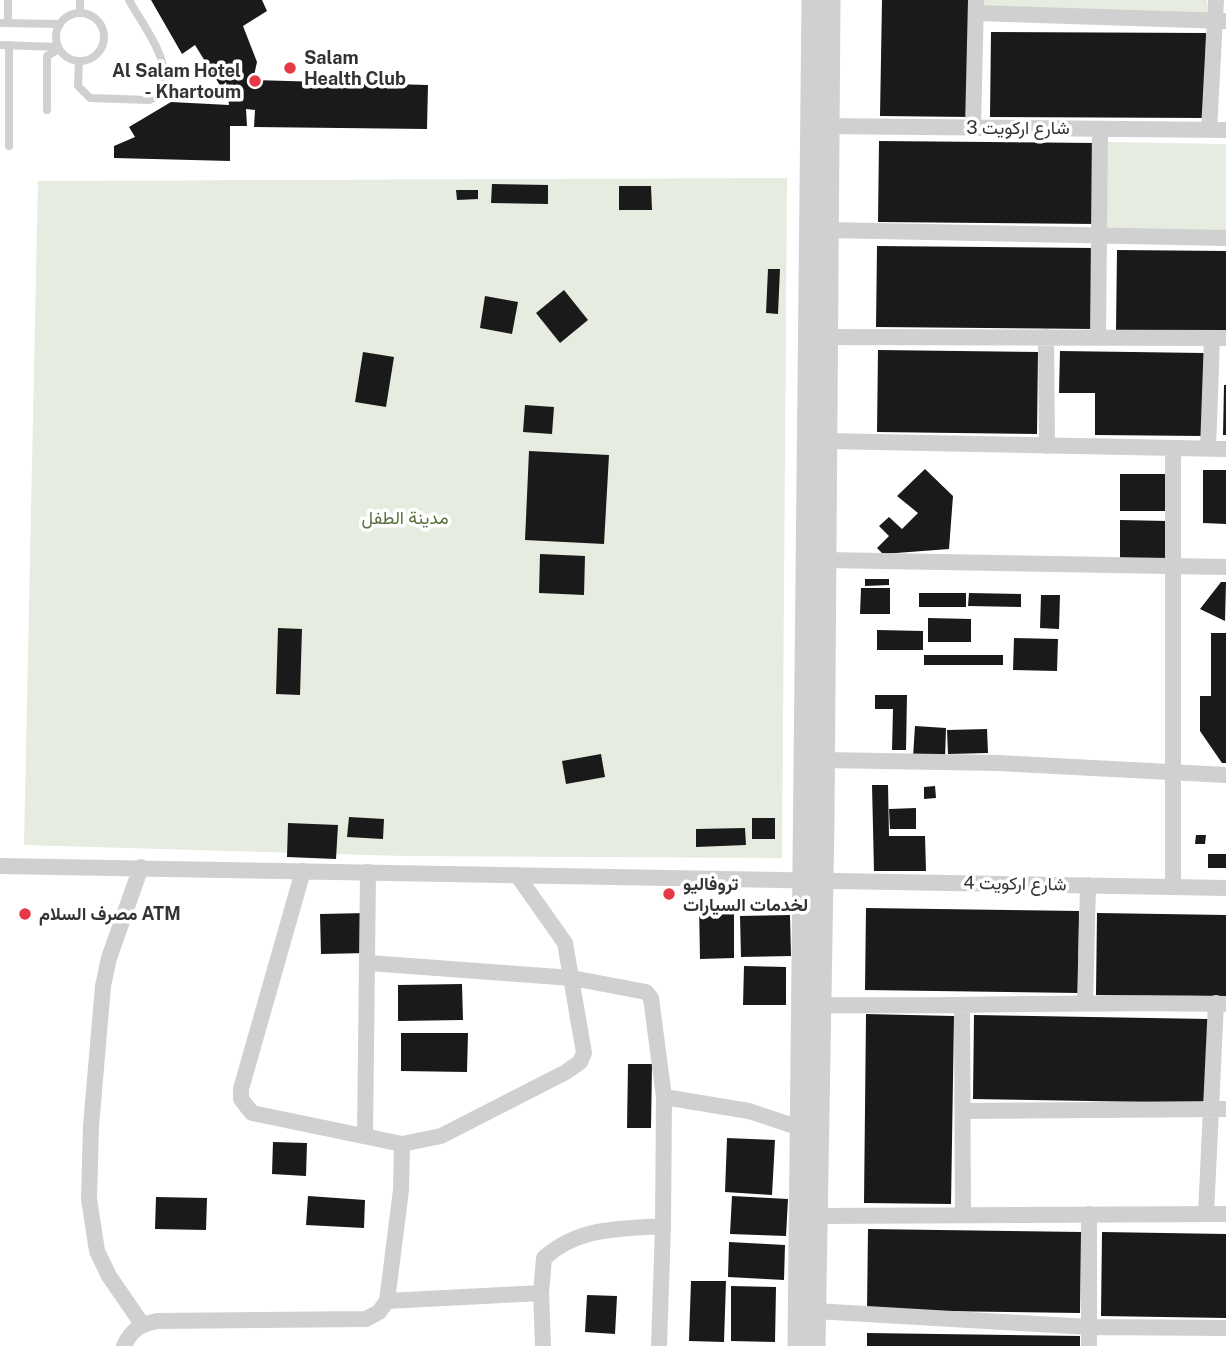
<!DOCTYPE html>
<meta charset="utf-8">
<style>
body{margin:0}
canvas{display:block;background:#fff}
</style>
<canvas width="1226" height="1346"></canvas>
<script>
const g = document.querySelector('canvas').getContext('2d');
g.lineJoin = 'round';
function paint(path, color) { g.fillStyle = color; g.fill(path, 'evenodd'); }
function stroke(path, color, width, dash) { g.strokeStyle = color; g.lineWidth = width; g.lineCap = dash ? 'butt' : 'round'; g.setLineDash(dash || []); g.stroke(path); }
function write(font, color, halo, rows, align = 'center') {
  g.font = font + ' "Public Sans",Vazirmatn,sans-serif'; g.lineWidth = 7; g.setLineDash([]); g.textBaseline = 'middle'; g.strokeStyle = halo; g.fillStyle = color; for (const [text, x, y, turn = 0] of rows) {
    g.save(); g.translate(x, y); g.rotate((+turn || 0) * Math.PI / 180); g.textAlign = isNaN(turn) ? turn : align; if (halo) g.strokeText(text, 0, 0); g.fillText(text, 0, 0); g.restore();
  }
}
paint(new Path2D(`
 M983,0H1207V14L983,9Z
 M1104,142L1226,144V234L1104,232Z
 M787,178L782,858L404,856L24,845L38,181Z`), '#e6ecdf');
paint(new Path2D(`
 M151,0H262L267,11L243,26L257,62L253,80L428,85L427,129L254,127L255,110L246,109L247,126H230V161L114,158V146L135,137L129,127L171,102L229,105L226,82L221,87L195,45L182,54Z
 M882,0H972L971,117L880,116Z
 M991,32L1206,33L1205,118L990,117Z
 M879,141L1097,143V224L878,222Z
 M492,184L548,185V204L491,203Z
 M619,186H651L652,210H619Z
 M456,190H478V199L457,200Z
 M877,246L1095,248V329L876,327Z
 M1117,250L1226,251V332L1116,331Z
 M768,269H780L778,314L766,313Z
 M564,290L588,320L560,343L536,313Z
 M485,296L518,302L512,334L480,328Z
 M878,350L1038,352L1037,434L877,432Z
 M1060,351L1204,353L1203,436L1095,435V393H1059Z
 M363,352L394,357L386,407L355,402Z
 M1224,385H1226V435H1223Z
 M525,405L554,407L552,434L523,432Z
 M529,451L609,455L604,544L525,540Z
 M925,469L953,496L949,549L883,554L877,548L889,536L879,526L889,517L902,529L918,513L897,496Z
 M1203,470H1226V524L1203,523Z
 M1120,474H1168V511H1120Z
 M1120,520L1167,521V558H1120Z
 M540,554L585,556L584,595L539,593Z
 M865,579H889V585L865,586Z
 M1221,582H1226L1225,621L1200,609Z
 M861,588H890V614H860Z
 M919,593H966V607H919Z
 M969,593L1021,594V607L968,606Z
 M1041,595H1060L1059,629L1040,628Z
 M928,618L971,619V642H928Z
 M278,628L302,629L300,695L276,694Z
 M877,630L923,631V650H877Z
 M1211,633H1226V763H1222L1200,731V696H1211Z
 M1014,638L1058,639L1057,671L1013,670Z
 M924,655H1003V665H924Z
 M875,695H907L906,750H892L893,709H875Z
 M915,726L946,728L945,759L913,757Z
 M987,729L988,753L948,754L947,730Z
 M601,754L605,777L566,784L562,761Z
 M872,785H888L889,836H925L926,871H874Z
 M935,786L936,798L924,799V787Z
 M916,808V829H890L889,809Z
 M349,817L384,819L383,839L347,837Z
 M752,818H775V839H752Z
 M288,823L338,825L336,859L287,857Z
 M745,828L746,845L696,847V829Z
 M1196,835H1206L1205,844H1195Z
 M1208,854H1226V868H1208Z
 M699,904H734V958L700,959Z
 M866,908L1079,911L1078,993L865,990Z
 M367,913L368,953L321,954L320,914Z
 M1097,913L1226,915V997L1096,995Z
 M790,915L791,956L741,957L740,916Z
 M744,966L786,967V1005H743Z
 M462,984L463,1020L398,1021V985Z
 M866,1014L954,1016L951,1204L864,1203Z
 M974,1015L1208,1019L1206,1103L973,1099Z
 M401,1033H468L467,1072L401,1071Z
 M628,1064H652L651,1128H627Z
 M727,1138L775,1140L772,1195L725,1192Z
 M273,1142L307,1143L306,1176L272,1174Z
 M308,1196L365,1200L364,1228L306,1225Z
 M732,1196L788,1199L786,1236L730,1234Z
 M156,1197L207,1198L206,1230L155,1229Z
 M868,1229L1081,1232L1080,1313L867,1310Z
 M1102,1232L1226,1234V1318L1101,1316Z
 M729,1242L785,1245L784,1280L728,1277Z
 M691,1281H726L724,1342L689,1341Z
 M731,1286L776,1287L775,1342L731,1341Z
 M587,1295L617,1296L615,1334L585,1332Z
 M867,1333L1080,1336V1346H867Z`), '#1a1a1a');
stroke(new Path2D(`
 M80,0V13
 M56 37a24 24 0 1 1 48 0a24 24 0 1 1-48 0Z
 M0,23L60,24
 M8,23V0
 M0,45L58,47
 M9,45V146
 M79,61L78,86L90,98L149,100L158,96C177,65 144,28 129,0
 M47,110V56L59,49`), '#d0d0d0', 8);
stroke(new Path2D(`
 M976,13L1226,21
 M819,126L1226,130
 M973,128L976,0
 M1209,130L1216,0
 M827,230L1226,238
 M826,337L1226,338
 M1046,337L1047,446
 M1098,338L1100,129
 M826,441L1226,449
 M1208,449L1212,338
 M825,560L1226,567
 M824,760L998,763L1226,775
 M0,866L1226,888
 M141,867L109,958L103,986L91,1126L89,1199L97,1251L109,1276L142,1324
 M303,871L241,1089V1099L252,1113L402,1144
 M1173,887V449
 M369,963L572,978L646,992L651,998L664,1097
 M1085,1003L1088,885
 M821,1005C956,1007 1091,1001 1226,1004
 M962,1008L963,1214
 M963,1111L1226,1109
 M365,1136L368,872
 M1089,1214V1346
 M1206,1214L1216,1003
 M817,1216L1226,1214
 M541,1293L543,1346
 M387,1301L541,1293L544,1258C579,1227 618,1229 663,1226L664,1097L749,1111L800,1128
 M815,1311L1089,1327L1226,1328
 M124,1346C131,1330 141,1324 157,1321L366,1319L379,1312L387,1301L401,1190L402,1144L441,1136L566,1072L580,1062L584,1053L565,943L517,875
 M659,1346L663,1226`), '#d0d0d0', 16);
stroke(new Path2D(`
 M798,1346L812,0
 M815,1346L824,819L830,0`), '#d0d0d0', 21);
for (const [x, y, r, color] of [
 [290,68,7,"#e63946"],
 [255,81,7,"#e63946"],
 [669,894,7,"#e63946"],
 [25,914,7,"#e63946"]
]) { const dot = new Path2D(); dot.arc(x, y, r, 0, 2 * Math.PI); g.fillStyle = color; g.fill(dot); stroke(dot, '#fff', 2.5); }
write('bold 18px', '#333', '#fff', [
 ["Salam",304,58],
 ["Health Club",304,79],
 ["Al Salam Hotel",241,71,"right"],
 ["- Khartoum",241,92,"right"],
 ["تروفاليو",683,884],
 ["لخدمات السيارات",683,905],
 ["مصرف السلام ATM",39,914]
], 'left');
write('18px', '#333', '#fff', [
 ["شارع اركويت 3",1018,128],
 ["شارع اركويت 4",1015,884,1]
]);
write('18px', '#56703f', '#fff', [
 ["مدينة الطفل",405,518]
]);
</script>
